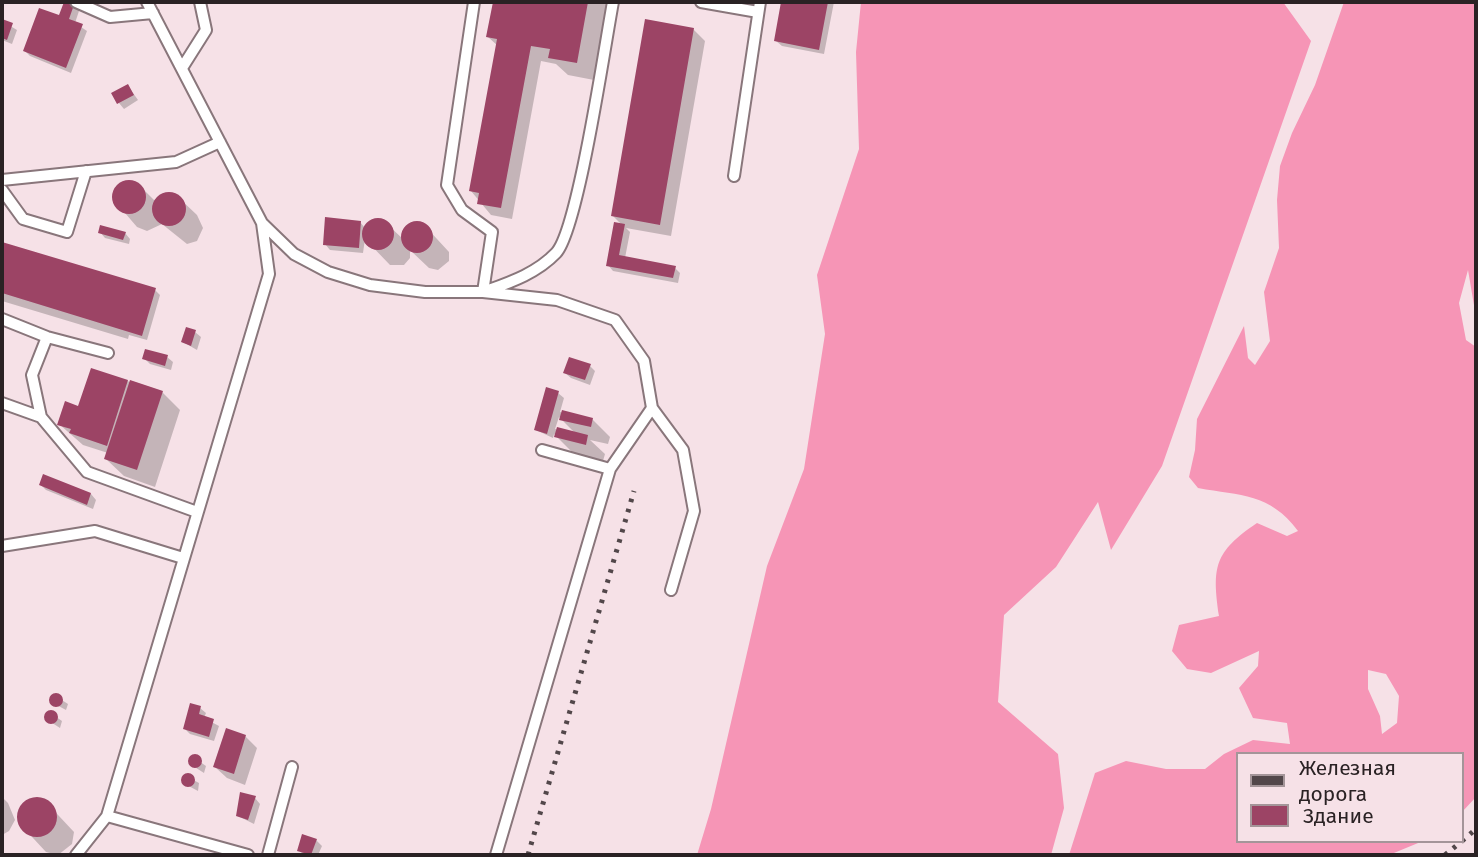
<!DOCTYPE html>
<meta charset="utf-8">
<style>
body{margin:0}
#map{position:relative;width:1478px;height:857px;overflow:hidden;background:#f6e1e7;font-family:"Fira Sans",sans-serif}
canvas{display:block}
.frame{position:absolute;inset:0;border:4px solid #2a2224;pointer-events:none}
.legend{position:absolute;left:1236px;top:752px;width:228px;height:91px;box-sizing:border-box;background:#f6e1e7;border:2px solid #a49599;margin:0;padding:9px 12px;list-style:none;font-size:21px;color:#2a2224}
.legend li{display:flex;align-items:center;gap:14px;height:35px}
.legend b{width:35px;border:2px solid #a49599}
</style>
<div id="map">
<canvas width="1478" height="857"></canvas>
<div class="frame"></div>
<ul class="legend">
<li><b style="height:9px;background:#52474a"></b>Железная дорога</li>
<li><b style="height:19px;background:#9c4465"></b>Здание</li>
</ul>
</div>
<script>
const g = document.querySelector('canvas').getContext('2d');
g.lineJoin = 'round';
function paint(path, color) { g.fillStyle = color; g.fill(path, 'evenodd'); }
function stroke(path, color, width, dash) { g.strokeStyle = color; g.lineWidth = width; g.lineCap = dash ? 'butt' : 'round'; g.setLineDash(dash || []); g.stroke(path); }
paint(new Path2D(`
 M861,2H1283L1311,41L1162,466L1111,550L1098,502L1056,567L1004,615L998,702L1058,754L1064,808L1051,855H697L711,809L767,566L804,469L825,334L817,275L859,149L856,52Z
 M1344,2H1476V317L1468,270L1459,303L1466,340L1476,347V797L1462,812V754H1238V841H1423L1389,855H1069L1095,773L1126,761L1166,769H1205L1224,754L1253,740L1290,744L1287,723L1253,718L1239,688L1258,666L1259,651L1211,673L1187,669L1172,651L1179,625L1219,616C1212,567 1214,552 1257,523L1287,536L1298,531C1270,493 1241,496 1198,488L1189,477L1195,450L1197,419L1244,326L1248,358L1255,365L1270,341L1264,292L1279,248L1277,200L1280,166L1292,133L1315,85ZM1368,670L1386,674L1399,696L1397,723L1382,734L1380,716L1368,689Z`), '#f695b6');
paint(new Path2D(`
 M66,2H82L75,23L87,31L71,73L30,56L25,51L60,17Z
 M495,2H609L594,80L568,75L556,64L541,61L512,219L491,215L471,191L498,46L488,37Z
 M783,2H834L824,54L782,46L776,41Z
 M2,21L17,30L12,44L2,40Z
 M693,29L705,41L671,236L626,228L630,232L625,258L675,268L680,273L678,283L613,271L608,265L623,226L613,216Z
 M128,86L138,100L124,109L119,103Z
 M129,181L142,188L156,202L159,197L169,194L178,197L197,215L203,228L197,241L187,244L162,224L147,231L137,227L113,199L115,189Z
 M374,221L386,223L404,240L403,233L412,224L425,226L449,252V261L438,270L429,268L410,250V258L404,265H390L365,239L363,253L330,250L325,244L360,222L365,228Z
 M100,232L125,233L130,239L129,244L105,238Z
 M3,244L155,290L160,295L147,340L129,335L128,339L2,301Z
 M195,332L201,337L197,350L183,342Z
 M167,357L173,362L171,370L150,364L144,358Z
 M590,366L595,371L590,385L571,378L565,373Z
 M127,381L162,392L180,410L155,487L124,476L106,459L108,453L83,445L59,424L77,407Z
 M558,393L564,398L560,412L592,419L610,437L608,444L590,440L605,454L603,461L574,454L554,434L553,438L536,430ZM559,417L576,434L555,429Z
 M41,485L91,494L96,500L93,509L46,490Z
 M54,695L68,704L66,710L51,702Z
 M200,708L206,713L204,718L219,726L214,741L190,734L185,729Z
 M49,712L62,721L60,728L46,719Z
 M245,736L257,748L245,785L227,778L215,767Z
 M193,757L206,766L204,773L190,764Z
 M186,776L199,783L198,791L183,783Z
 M2,797L8,803L15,820L9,831L2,835Z
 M255,798L260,804L254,824L238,816Z
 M32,799L44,800L74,832L72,844L58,855L46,852L20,824L22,806Z
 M316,840L322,846L318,855H304L299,850Z`), '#0003');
paint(new Path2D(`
 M64,2H75L69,19L83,24L66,68L23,51L39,8L59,15Z
 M493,2H588L577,63L548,58L550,49L531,46L501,208L477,204L479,193L469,191L497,39L486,37Z
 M781,2H828L819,50L774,41Z
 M2,19L13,23L7,40L2,38Z
 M645,19L694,28L660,225L611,216Z
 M128,84L134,95L117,104L111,93Z
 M112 197a17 17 0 1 1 34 0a17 17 0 1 1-34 0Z
 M152 209a17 17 0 1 1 34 0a17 17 0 1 1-34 0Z
 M325,217L361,221L359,248L323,245Z
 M362 234a16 16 0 1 1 32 0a16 16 0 1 1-32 0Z
 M401 237a16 16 0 1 1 32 0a16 16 0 1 1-32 0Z
 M614,222L625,224L619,255L676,266L673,278L606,266Z
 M100,225L126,232L123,240L98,233Z
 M2,242L156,288L142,336L2,293Z
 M186,327L196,330L191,346L181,342Z
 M145,349L168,355L165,366L142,359Z
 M569,357L591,364L585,380L563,373Z
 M91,368L128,380L107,446L69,433L71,429L57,425L65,401L78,406Z
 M130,380L163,391L137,470L104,459Z
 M546,387L559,391L547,434L534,430Z
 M562,410L593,418L591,427L559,420Z
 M557,427L588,435L586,445L554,437Z
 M43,474L91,493L87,505L39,485Z
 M49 700a7 7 0 1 1 14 0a7 7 0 1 1-14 0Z
 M190,703L201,706L199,714L214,719L209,737L183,729Z
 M44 717a7 7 0 1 1 14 0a7 7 0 1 1-14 0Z
 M226,728L246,735L234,774L213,767Z
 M188 761a7 7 0 1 1 14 0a7 7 0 1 1-14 0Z
 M181 780a7 7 0 1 1 14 0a7 7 0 1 1-14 0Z
 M240,792L256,796L248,820L236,816Z
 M17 817a20 20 0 1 1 40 0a20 20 0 1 1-40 0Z
 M302,834L317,839L311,855L297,851Z`), '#9c4465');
const service = new Path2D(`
 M76,2L110,17L153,13
 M147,2L262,223L294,254L328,272L370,285L425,292H483L557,300L615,320L644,361L652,408L683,450L694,511L671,590
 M474,2L447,185L462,210L492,232L483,292
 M701,2L758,12
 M182,68L206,30L200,2
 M734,176L760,2
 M2,180L176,162L220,142
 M2,190L23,219L67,232L86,171
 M486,291C511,282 537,273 556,253C578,230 605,44 613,2
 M2,319L47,337L108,353
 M47,337L32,375L41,417L87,472L197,512
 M2,403L41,417
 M542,450L610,469
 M2,546L95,531L183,558
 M107,816L248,855
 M76,855L107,816L269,274L262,223
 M268,855L292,767
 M496,855L610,469L652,408`);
stroke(service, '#89767b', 14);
stroke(service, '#fff', 10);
stroke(new Path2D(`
 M1462,841L1476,829
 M528,855L634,491
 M1445,855L1462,841`), '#52474a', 5, [3.5, 7]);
</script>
